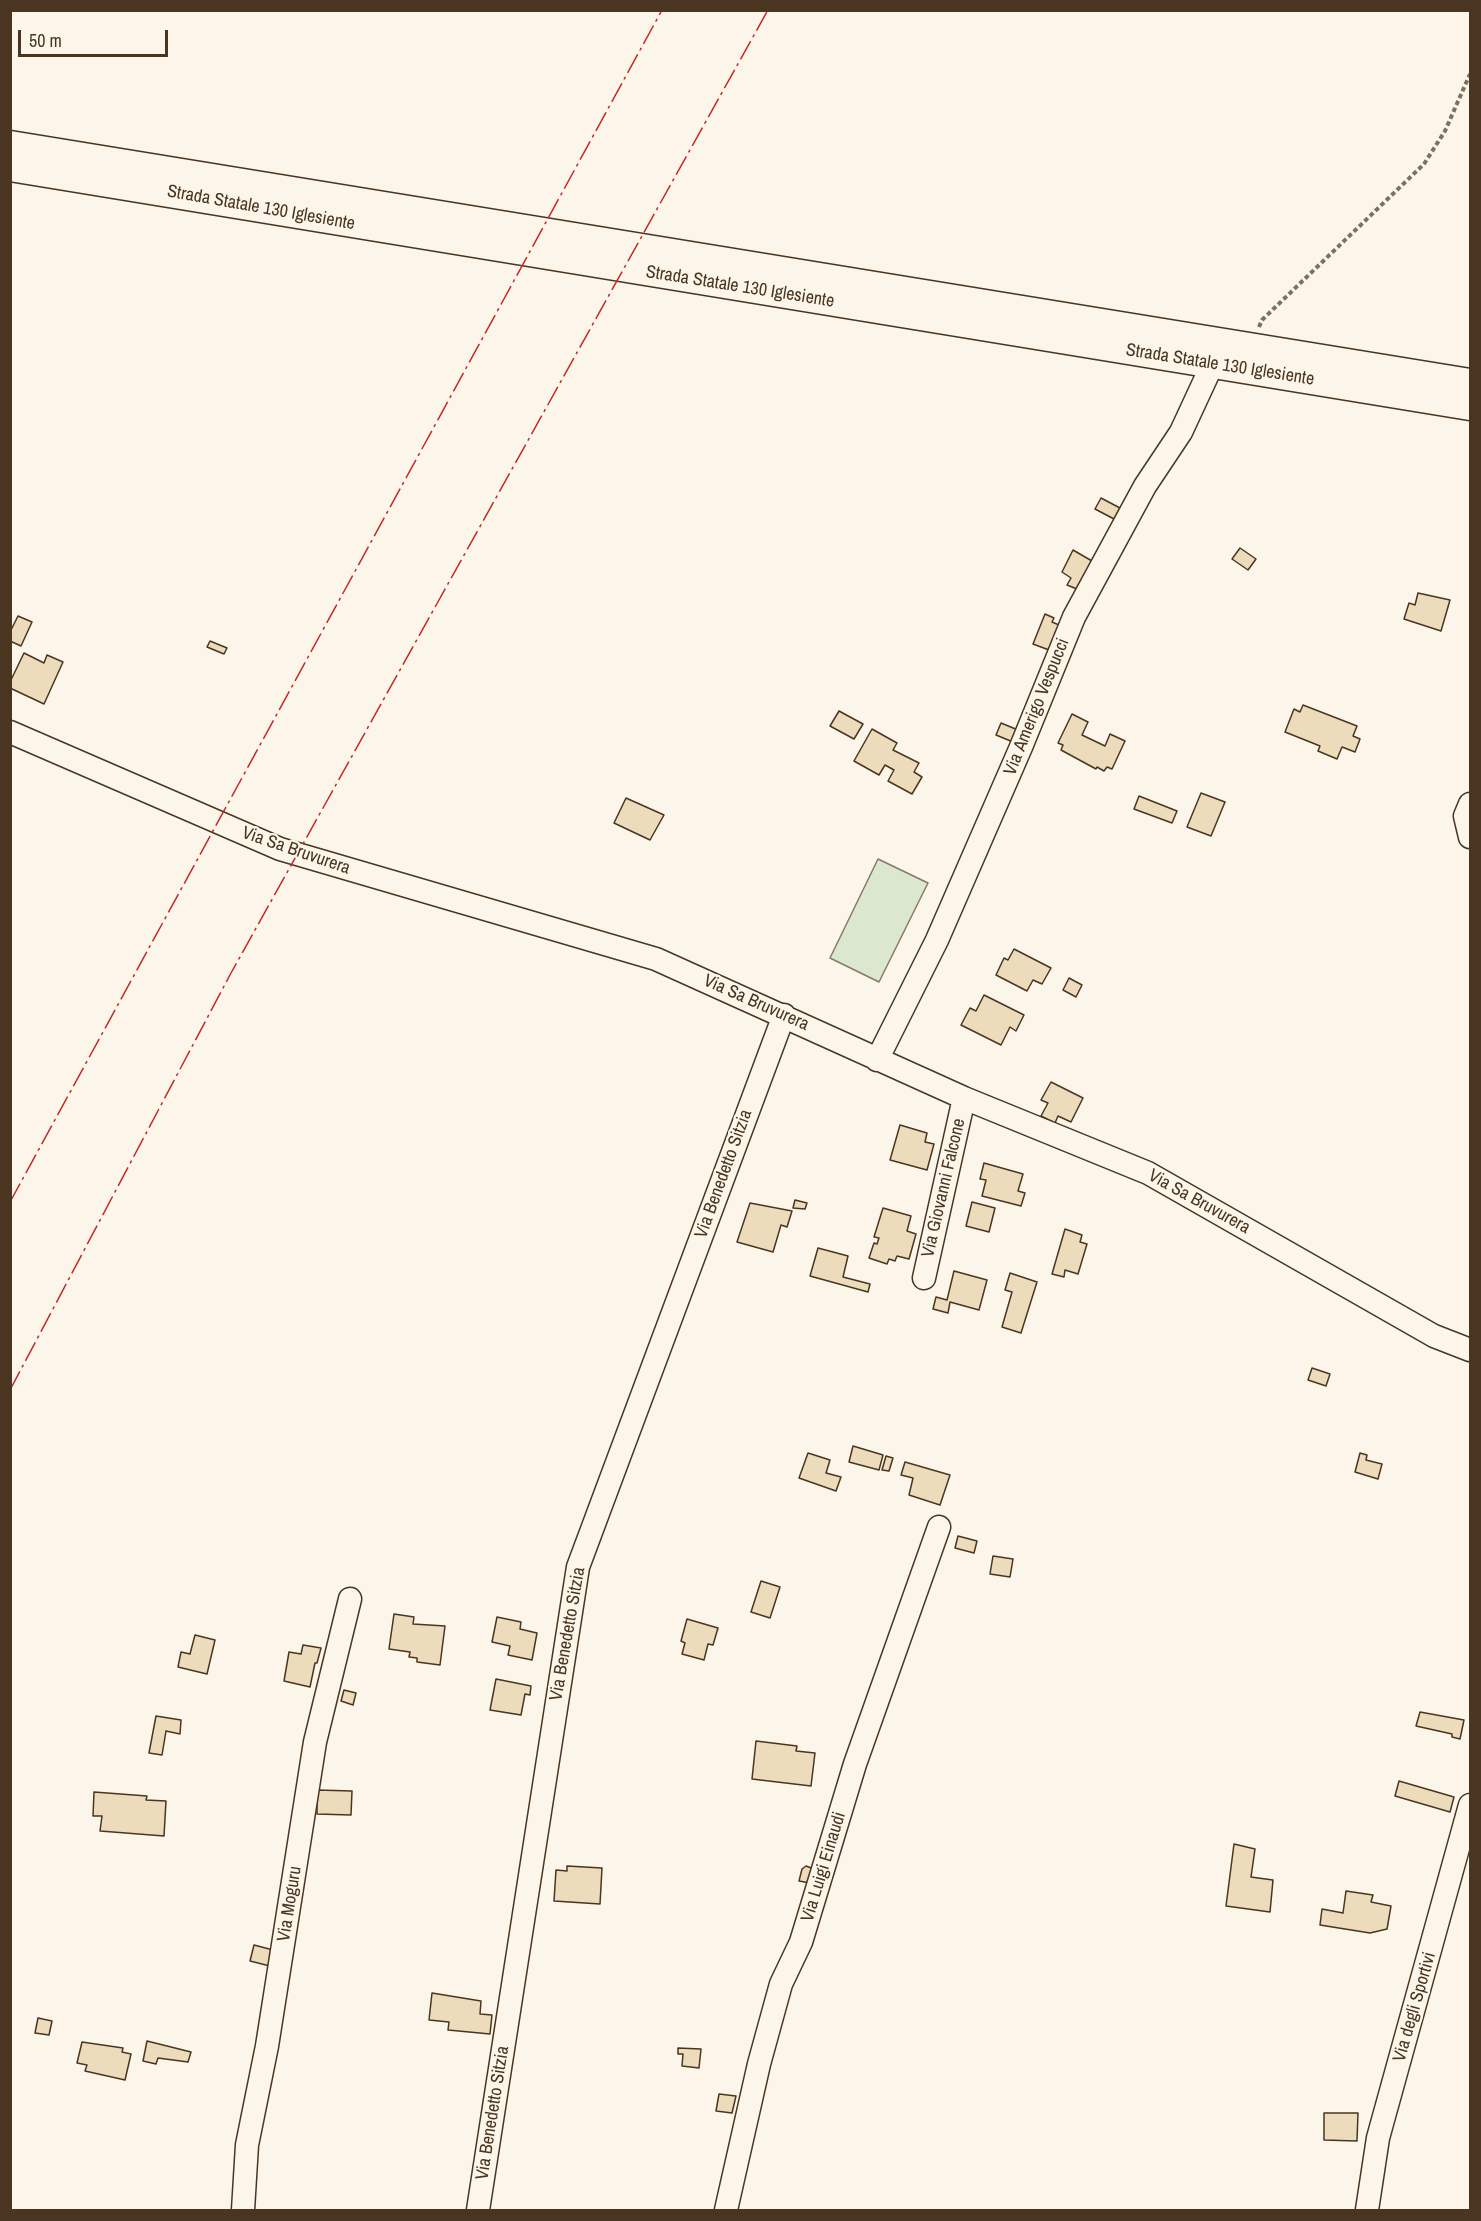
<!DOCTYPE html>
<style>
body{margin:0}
#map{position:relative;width:1481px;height:2221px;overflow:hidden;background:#fbf6e9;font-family:"Archivo Narrow",sans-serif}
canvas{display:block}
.frame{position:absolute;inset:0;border:12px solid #4a3520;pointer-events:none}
.scale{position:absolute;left:18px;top:30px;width:150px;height:27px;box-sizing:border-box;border:3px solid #4a3520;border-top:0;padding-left:8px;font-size:18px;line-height:21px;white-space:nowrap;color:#4a3520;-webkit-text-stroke:4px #fbf6e9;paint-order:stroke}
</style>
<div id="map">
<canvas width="1481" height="2221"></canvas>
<div class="frame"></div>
<div class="scale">50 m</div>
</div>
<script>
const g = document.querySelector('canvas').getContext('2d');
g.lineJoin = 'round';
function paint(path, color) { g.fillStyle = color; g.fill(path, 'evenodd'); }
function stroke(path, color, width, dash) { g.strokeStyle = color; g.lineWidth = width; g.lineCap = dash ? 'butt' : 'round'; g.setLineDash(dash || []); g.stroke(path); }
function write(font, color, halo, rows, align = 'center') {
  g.font = font + ' "Archivo Narrow",sans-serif'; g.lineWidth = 4.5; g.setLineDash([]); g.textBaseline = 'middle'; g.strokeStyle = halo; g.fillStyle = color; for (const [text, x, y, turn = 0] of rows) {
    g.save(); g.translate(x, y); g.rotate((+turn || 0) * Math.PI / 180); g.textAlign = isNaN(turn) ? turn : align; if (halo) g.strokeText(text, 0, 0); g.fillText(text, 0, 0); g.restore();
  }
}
const green = new Path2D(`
 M878,859L928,883L879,982L830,958Z`);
paint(green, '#dce7d0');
stroke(green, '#887966', 1.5);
const building = new Path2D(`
 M1101,498L1120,508L1114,519L1095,509Z
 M1240,548L1256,559L1248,570L1232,559Z
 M1073,550L1092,561L1077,589L1067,585L1071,578L1062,572Z
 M1418,593L1450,600L1441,631L1404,619L1409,603L1415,605Z
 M1045,614L1054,618L1052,622L1059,625L1049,650L1033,644Z
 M18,616L32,622L21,646L10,641V632Z
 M210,641L227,648L224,654L207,647Z
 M24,653L44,663L47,655L63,662L44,704L10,688V682Z
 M1303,705L1357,726L1353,736L1360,739L1355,752L1342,747L1337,759L1318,751L1320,746L1285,732L1294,709L1300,712Z
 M839,711L863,724L854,739L830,726Z
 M1072,714L1088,722L1082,735L1105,746L1110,734L1125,741L1112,769L1107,767L1104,771L1097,767L1096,769L1061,750L1063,745L1058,743Z
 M1001,723L1018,730L1013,742L996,735Z
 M872,729L897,743L893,750L919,763L914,772L922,777L912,794L888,781L894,770L885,765L879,775L854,761Z
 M1201,793L1225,802L1211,836L1187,827Z
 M1139,796L1177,811L1172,823L1134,809Z
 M626,798L664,815L650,840L614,823Z
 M1014,949L1051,968L1042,984L1033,980L1027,991L996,975L1004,958L1008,960Z
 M1069,978L1082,985L1076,997L1063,990Z
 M984,995L1024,1015L1016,1031L1010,1027L1001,1045L961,1025L970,1008L976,1011Z
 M1051,1082L1083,1098L1071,1122L1058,1116L1055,1123L1041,1116L1048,1103L1041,1100Z
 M900,1125L927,1133L925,1142L934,1144L927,1170L890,1160Z
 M984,1163L1023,1174L1018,1191L1025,1193L1021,1206L982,1196L986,1180L980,1179Z
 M795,1200L807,1203L805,1209L793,1208Z
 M972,1202L995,1208L989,1232L966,1226Z
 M750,1203L792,1211L787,1227L781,1225L773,1252L737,1242Z
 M883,1208L911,1216L907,1231L916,1234L909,1259L897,1256L895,1261L889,1259L887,1264L869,1258L874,1243L877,1244L879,1238L874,1237Z
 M1065,1229L1082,1235L1080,1242L1087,1244L1078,1274L1065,1270L1064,1277L1052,1274Z
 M818,1248L848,1256L843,1277L870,1284L868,1292L810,1276Z
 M954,1271L987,1280L979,1310L950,1302L948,1313L933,1309L936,1297L947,1300Z
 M1010,1273L1037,1282L1021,1333L1002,1327L1012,1292L1005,1290Z
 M1312,1368L1330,1374L1326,1386L1308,1380Z
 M853,1446L883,1455L879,1470L849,1462Z
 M808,1453L830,1460L826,1473L841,1477L836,1491L799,1478Z
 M1360,1453L1367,1455L1366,1460L1382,1464L1378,1479L1355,1472Z
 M886,1456L893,1458L889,1471L882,1470Z
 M905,1462L950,1475L940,1505L909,1495L913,1478L901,1475Z
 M958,1536L977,1541L974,1553L955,1548Z
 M993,1556L1013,1559L1010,1577L990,1574Z
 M761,1581L780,1587L770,1618L751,1612Z
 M394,1614L414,1617L413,1624L445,1626L440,1665L417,1662V1658L409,1657L410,1652L389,1649Z
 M497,1617L521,1622L520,1629L537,1633L532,1660L508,1655L510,1646L492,1642Z
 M687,1619L718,1628L713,1645L708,1644L704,1660L682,1654L685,1643L681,1641Z
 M195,1635L215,1640L207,1674L178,1667L181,1652L190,1654Z
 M303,1645L321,1648L317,1663H315L310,1687L284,1681L289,1652L301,1654Z
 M496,1679L531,1686L530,1695L525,1694L521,1715L490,1710Z
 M344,1690L356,1693L353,1705L341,1701Z
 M1420,1712L1464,1720L1460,1739L1452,1737V1734L1416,1726Z
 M156,1716L181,1720L180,1734L166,1731L162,1755L149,1753Z
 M756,1741L797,1746L796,1751L815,1753L811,1786L752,1779Z
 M1399,1781L1454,1797L1450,1812L1395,1796Z
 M317,1790L352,1791L351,1815L317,1814Z
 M94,1792L147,1796L146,1800L166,1801L164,1836L100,1831L102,1816H93Z
 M1234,1844L1255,1849L1251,1877L1273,1880L1270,1912L1226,1906Z
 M567,1866L602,1868L600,1904L554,1901L556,1870L567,1871Z
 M806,1866L814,1869L810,1883L799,1881L802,1869Z
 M1346,1891L1373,1895L1371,1902L1391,1906L1387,1929L1370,1933L1320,1925L1322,1909L1343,1913Z
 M254,1945L273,1950L270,1966L250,1961Z
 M432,1993L481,2001L480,2014L492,2015L490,2034L448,2030L449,2022L429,2020Z
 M38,2018L52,2021L49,2035L35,2033Z
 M147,2041L191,2052L188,2062L158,2058L156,2064L143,2061Z
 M82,2042L123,2048L122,2052L131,2054L125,2080L85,2071L87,2065L77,2063Z
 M678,2048L701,2049L699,2068L682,2066L683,2054H678Z
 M719,2094L736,2096L732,2113L716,2111Z
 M1324,2113H1358L1357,2141L1324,2140Z`);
paint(building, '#ecdcbc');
stroke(building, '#4a3520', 1.5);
const minor = new Path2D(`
 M10,732L280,849L656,959L964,1098L1148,1173L1434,1336L1470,1350
 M1470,804L1465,816L1470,837
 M877,1060L937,940L1021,747L1074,617L1145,486L1181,432L1213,363
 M924,1278L964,1098
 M243,2210L247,2145L267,2046L315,1742L350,1599
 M478,2210L578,1567L784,1015
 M726,2210L759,2064L781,1984L801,1942L855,1764L939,1527
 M1367,2210L1378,2138L1470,1805`);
const major = new Path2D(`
 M10,145L1470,383
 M10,167L1470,406`);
stroke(minor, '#4a3520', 25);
stroke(major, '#4a3520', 31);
stroke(new Path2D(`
 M1259,327L1262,320L1424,164L1445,131L1470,74`), '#7f6f5c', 4, [4.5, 3]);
stroke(minor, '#fbf6e9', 22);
stroke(major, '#fbf6e9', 28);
stroke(new Path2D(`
 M10,1202L662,10
 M10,1390L231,973L768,10`), '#c62828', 1.5, [21, 4.5, 3, 4.5]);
write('18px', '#4a3520', '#fbf6e9', [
 ["Strada Statale 130 Iglesiente",261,208,10],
 ["Strada Statale 130 Iglesiente",740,287,9],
 ["Strada Statale 130 Iglesiente",1220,365,9],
 ["Via Amerigo Vespucci",1037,707,-68],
 ["Via Sa Bruvurera",296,851,19],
 ["Via Sa Bruvurera",756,1003,24],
 ["Via Benedetto Sitzia",724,1174,-70],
 ["Via Giovanni Falcone",944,1188,-77],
 ["Via Sa Bruvurera",1199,1202,29],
 ["Via Benedetto Sitzia",568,1634,-80],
 ["Via Luigi Einaudi",824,1867,-73],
 ["Via Moguru",290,1904,-81],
 ["Via degli Sportivi",1415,2007,-74],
 ["Via Benedetto Sitzia",493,2113,-81]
]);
</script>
